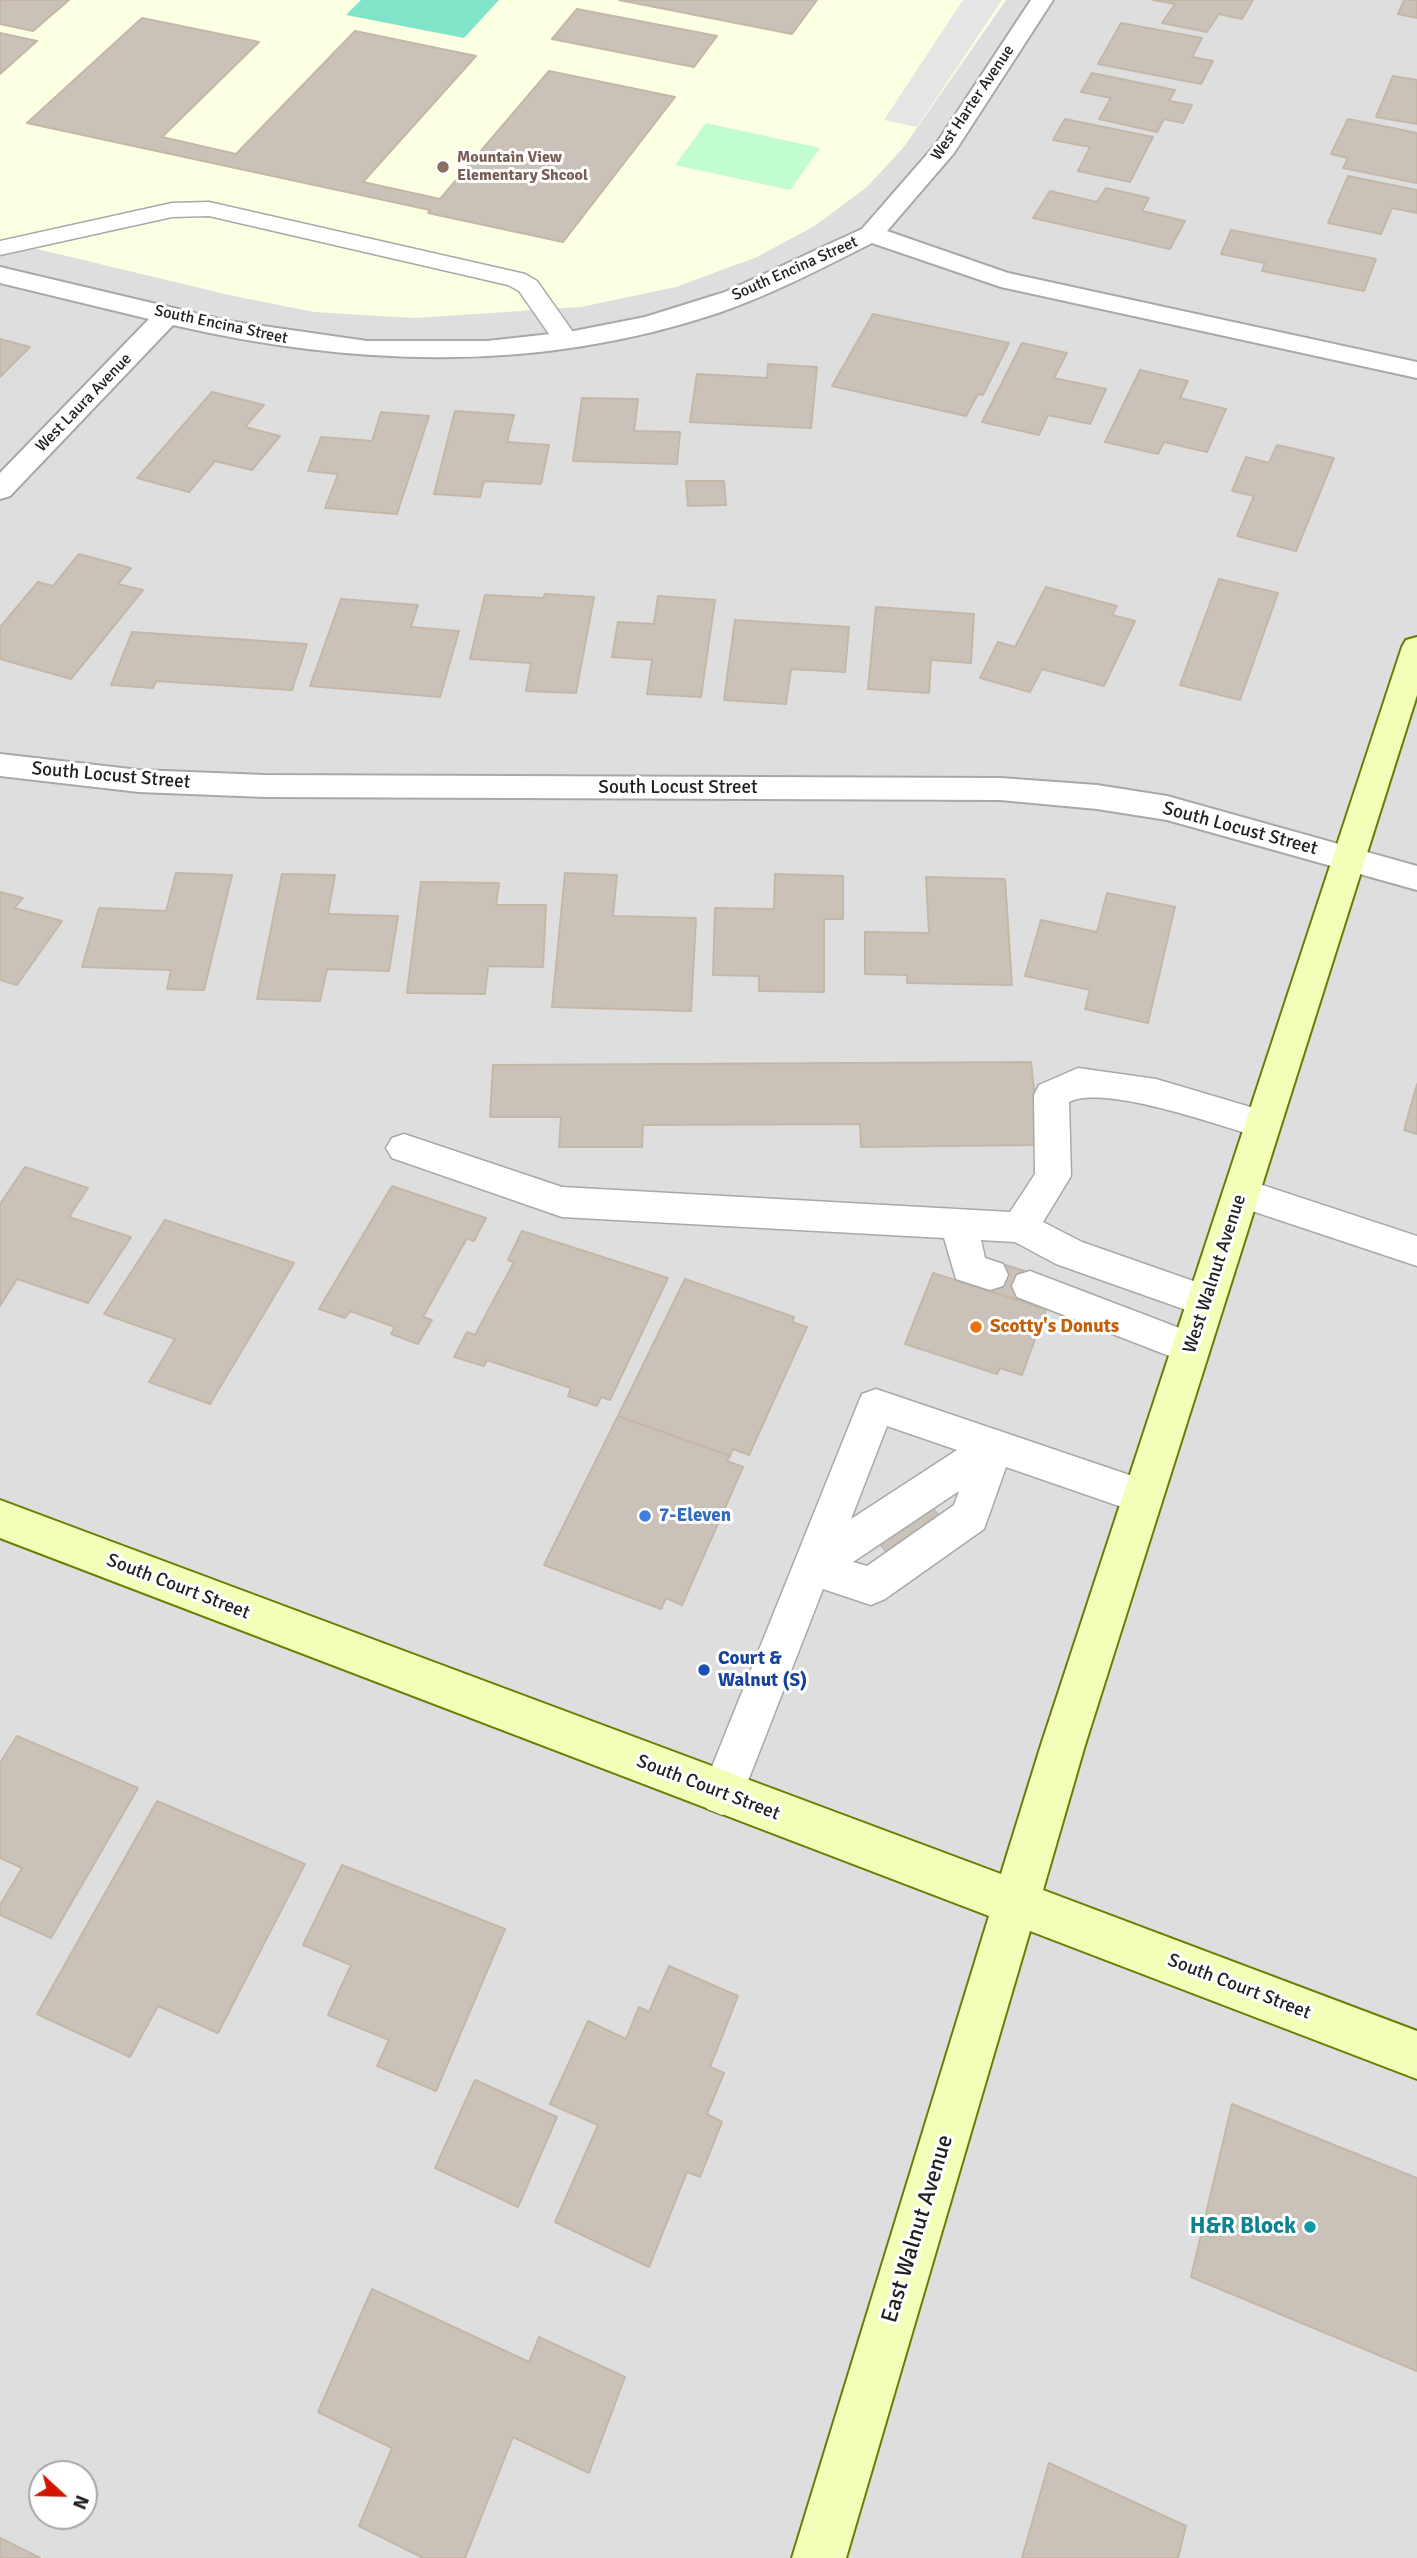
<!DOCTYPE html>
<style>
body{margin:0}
#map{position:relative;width:1417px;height:2558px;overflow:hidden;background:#f2efe7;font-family:Signika,sans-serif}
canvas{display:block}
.north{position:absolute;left:28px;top:2460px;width:70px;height:70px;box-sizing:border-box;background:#fff;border:2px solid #a6a6a6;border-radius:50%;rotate:112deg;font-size:19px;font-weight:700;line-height:28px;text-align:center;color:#212121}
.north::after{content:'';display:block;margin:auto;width:24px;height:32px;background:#d11500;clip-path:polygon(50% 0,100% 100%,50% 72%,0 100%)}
</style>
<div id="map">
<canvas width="1417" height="2558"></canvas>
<div class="north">N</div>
</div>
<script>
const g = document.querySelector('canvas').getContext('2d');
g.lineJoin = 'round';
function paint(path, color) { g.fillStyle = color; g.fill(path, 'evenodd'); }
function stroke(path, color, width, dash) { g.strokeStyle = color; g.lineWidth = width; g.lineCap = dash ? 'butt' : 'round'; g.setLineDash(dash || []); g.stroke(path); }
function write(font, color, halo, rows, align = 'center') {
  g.font = font + ' Signika,sans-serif'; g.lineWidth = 6; g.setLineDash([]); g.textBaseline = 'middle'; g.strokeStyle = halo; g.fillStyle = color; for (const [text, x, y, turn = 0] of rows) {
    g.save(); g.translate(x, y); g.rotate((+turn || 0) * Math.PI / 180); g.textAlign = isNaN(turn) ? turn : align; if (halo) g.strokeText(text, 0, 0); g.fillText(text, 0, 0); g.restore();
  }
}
paint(new Path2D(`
 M0,0H1417V2558H0ZM42,2474H84V2516H42Z`), '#dfdede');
paint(new Path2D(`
 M0,0H1006L903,148L867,187L816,225L757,257L676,287L581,307L414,318L314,312L229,295L0,240Z`), '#fcffe2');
paint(new Path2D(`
 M706,123L820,148L790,190L675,165Z`), '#c2fdcd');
paint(new Path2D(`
 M361,0H499L464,38L346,15Z`), '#80e5c8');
paint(new Path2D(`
 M963,0H1002L917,127L884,120Z`), '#e5e5e5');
const building = new Path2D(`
 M0,0H69L33,31L0,24Z
 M619,0H817L792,34Z
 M1153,0H1253L1242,19L1219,14L1207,32L1162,23L1175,4Z
 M1404,0H1417V18L1398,14Z
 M577,9L717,36L694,67L552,39Z
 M142,18L259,42L162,137L236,154L355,31L476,56L363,182L440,199L549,71L675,97L563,242L428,213L430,210L27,123Z
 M1121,23L1202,38L1192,57L1213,61L1201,84L1098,64Z
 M0,33L37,41L0,74Z
 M1092,73L1175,90L1169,101L1192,105L1183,123L1164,119L1157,132L1099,119L1111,98L1081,92Z
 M1393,76L1417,80V124L1376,117Z
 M1065,119L1153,137L1130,182L1078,171L1090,147L1053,140Z
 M1348,119L1417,133V183L1343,168L1348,158L1331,154Z
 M1348,176L1417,190V213L1392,208L1381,234L1328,223Z
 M1106,188L1149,198L1142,211L1185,221L1170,249L1033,218L1050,191L1097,202Z
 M1231,230L1376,259L1364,291L1262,271L1265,263L1221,254Z
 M873,314L1009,343L983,395L978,394L966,416L832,386Z
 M0,339L30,347L0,377Z
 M1022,343L1067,353L1054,378L1106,389L1090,424L1048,415L1039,435L982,422Z
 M768,364L817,367L811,428L690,422L697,374L767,378Z
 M1140,370L1188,381L1180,398L1226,409L1207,452L1164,442L1158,454L1105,442Z
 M212,392L264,405L245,427L280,436L252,470L215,461L189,492L137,478Z
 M582,398L638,399L634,431L680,432L677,464L573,461Z
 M455,411L514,415L507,442L549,445L541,484L484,481L480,497L434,494Z
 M381,412L429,416L397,514L325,508L338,474L308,471L321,437L372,441Z
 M1277,445L1334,458L1296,551L1237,536L1254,496L1232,491L1246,457L1269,463Z
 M686,481H724L726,505L688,506Z
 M79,554L131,568L118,584L143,590L71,679L0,659V627L38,582L53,586Z
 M1219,579L1278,593L1240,700L1180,685Z
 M1046,587L1117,606L1112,615L1135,621L1104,686L1042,669L1030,692L980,678L998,642L1015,647Z
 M545,594L594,597L576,693L526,691L531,663L470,659L485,595L543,598Z
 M658,596L715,600L701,697L647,694L652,660L612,657L618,622L654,624Z
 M341,599L418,605L411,627L459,631L440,697L310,686Z
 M876,607L974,614L971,663L931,660L929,693L868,689Z
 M735,620L849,627L845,672L791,669L786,704L724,700Z
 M132,632L307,644L292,690L156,681L153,688L111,685Z
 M176,873L232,875L204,990L167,989L171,970L82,967L99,908L166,911Z
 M565,873L617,875L613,916L696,918L691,1011L552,1007Z
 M282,874L335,875L328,914L398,916L389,971L327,969L320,1001L257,999Z
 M775,874L843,876V919H824V992L759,991V976L713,975L715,908L774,909Z
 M926,877L1005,879L1012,985L907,983V975L865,974V932L929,933Z
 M421,882L499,883L496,905H546L543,967L488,966L485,994L407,993Z
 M0,892L23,898L14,908L62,921L17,985L0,980Z
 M1107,893L1175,907L1148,1023L1085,1009L1090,990L1025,976L1041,920L1097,932Z
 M1031,1062L1040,1145L861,1147L860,1124L643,1125L642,1147H559L561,1117H490L493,1065Z
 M1417,1084V1134L1404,1130Z
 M25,1167L88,1188L69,1217L131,1237L88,1303L17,1279L0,1306V1204Z
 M392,1186L486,1218L474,1241L467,1238L423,1317L432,1320L418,1344L391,1334L395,1327L350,1311L345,1318L319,1309Z
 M165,1220L294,1263L210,1404L149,1382L175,1339L104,1314Z
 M522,1231L668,1278L610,1400L601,1397L597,1406L568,1396L571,1388L487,1360L484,1366L454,1357L467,1332L475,1335L514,1262L508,1260Z
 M995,1262L1035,1274L1026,1302L985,1290Z
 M933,1273L1046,1309L1022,1375L1000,1368L997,1374L905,1344Z
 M685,1279L794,1317L792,1322L807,1327L749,1455L733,1449L730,1456L618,1416Z
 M618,1416L730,1456L727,1461L743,1467L682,1605L666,1598L661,1609L544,1565Z
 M928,1503L943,1520L891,1558L877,1540Z
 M17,1736L138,1788L51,1938L0,1915V1905L22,1868L0,1858V1763Z
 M157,1801L305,1864L218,2033L158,2006L130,2057L37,2014Z
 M342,1865L505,1929L436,2091L377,2066L389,2040L328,2015L351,1965L303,1945Z
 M669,1966L738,1996L710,2067L724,2073L707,2114L722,2122L700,2177L687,2172L649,2267L555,2222L598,2125L550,2104L588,2021L626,2039L639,2007L649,2012Z
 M475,2080L557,2117L518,2207L435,2168Z
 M1232,2104L1417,2178V2371L1191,2277Z
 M372,2289L529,2362L539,2337L625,2377L589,2473L513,2437L465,2558H423L359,2526L392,2448L318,2412Z
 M1049,2463L1186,2526L1178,2558H1022Z
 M0,2538L40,2558H0Z`);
paint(building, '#cac2b9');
stroke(building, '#c4b7a8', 2);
const lane = new Path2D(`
 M209,202L525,274L537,281L578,339L574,344L565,347L556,344L519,291L508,285L209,216L172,217L0,255V241L172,203Z
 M1078,1068L1156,1079L1274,1114L1279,1124L1274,1134L1262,1138C1220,1126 1105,1084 1069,1102L1071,1176L1043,1222L1082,1242L1219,1290L1225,1301L1219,1312L1206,1317L1056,1264L1015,1242L981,1240L985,1258L1003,1264L1008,1275L1003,1286L990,1290L956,1279L944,1238L562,1217L392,1158L386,1148L392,1138L404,1134L562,1187L1010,1212L1035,1174L1034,1095L1039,1085Z
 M1241,1178L1417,1236V1266L1228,1203L1223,1193L1228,1183Z
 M1030,1271L1203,1337L1209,1348L1203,1359L1190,1364L1017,1297L1012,1286L1017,1275Z
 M876,1389L1156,1484L1162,1496L1156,1508L1142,1514L1006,1467L984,1529L885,1599L871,1605L823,1589L737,1809L722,1815L707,1809L701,1794L857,1406L862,1394ZM887,1426L957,1450L851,1519ZM959,1491L954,1505L867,1566L853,1562Z`);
const street = new Path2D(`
 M1031,0H1053L954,153L887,231L1008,273L1417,362V378L1001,287L872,243C822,268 771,295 718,313C538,373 356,367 173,325L10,496L0,499V473L149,319L0,283V267L228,321L367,341H487L569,332L645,317L725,292L862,229L936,144Z
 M0,754L139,770L265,775L1000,778L1097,785L1167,796L1417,866V890L1167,820L1097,809L1000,800L265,797L139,792L0,776Z`);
const secondary = new Path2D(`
 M1417,637V695L1085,1745L1043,1890L1417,2031V2079L1030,1931L846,2558H792L989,1916L0,1538V1500L1001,1874L1041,1745L1402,647L1406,640Z`);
stroke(lane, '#a8a8a8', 3);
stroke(street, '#a8a8a8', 4);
stroke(secondary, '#657f00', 4);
paint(lane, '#fff');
paint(street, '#fff');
paint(secondary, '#f3feb9');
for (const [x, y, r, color] of [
 [443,167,7,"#8d6e63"],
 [976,1327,7,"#e8710a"],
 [645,1516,7,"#3f7fe0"],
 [704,1670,7,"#1a4fb4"],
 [1310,2227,7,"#0f9aa8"]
]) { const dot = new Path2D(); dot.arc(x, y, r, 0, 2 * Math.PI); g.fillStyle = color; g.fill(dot); stroke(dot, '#fff', 2.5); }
write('16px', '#212121', '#fff', [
 ["West Harter Avenue",973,103,-56],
 ["South Encina Street",795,269,-24],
 ["South Encina Street",221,325,12],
 ["West Laura Avenue",84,403,-46]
]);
write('bold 16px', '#785e54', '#fff', [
 ["Mountain View",457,158],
 ["Elementary Shcool",457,176]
], 'left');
write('19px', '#212121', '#fff', [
 ["South Locust Street",111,776,5],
 ["South Locust Street",678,788],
 ["South Locust Street",1240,829,15],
 ["West Walnut Avenue",1215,1274,-72],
 ["South Court Street",178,1587,21],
 ["South Court Street",708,1788,21],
 ["South Court Street",1239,1987,21]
]);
write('bold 19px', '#c56008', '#fff', [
 ["Scotty's Donuts",990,1327]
], 'left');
write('bold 19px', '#366cbe', '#fff', [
 ["7-Eleven",659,1516]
], 'left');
write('bold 19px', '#164399', '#fff', [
 ["Court &",718,1659],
 ["Walnut (S)",718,1681]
], 'left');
write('bold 23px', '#0d838f', '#fff', [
 ["H&R Block",1296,2227]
], 'right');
write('23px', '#212121', '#fff', [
 ["East Walnut Avenue",918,2229,-73]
]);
</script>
